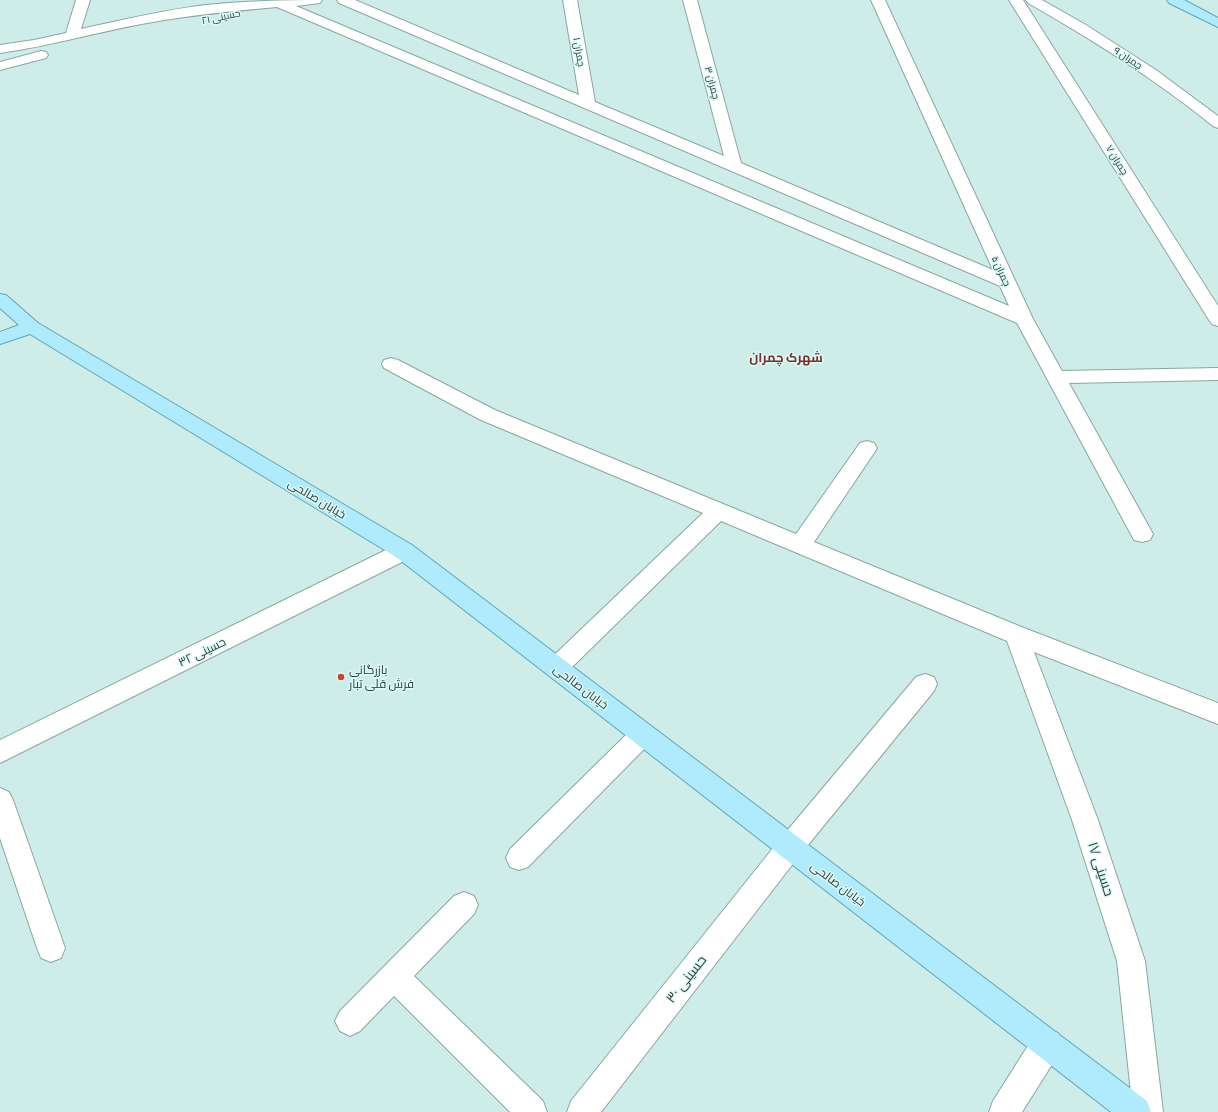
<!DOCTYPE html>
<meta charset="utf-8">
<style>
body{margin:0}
canvas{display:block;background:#ceede8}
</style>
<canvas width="1218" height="1112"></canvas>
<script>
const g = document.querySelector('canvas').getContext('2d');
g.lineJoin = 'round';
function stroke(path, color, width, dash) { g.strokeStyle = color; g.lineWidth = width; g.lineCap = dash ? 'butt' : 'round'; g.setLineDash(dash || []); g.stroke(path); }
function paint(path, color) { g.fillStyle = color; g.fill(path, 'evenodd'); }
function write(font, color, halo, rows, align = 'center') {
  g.font = font + ' Commissioner,Cairo,sans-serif'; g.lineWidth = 3; g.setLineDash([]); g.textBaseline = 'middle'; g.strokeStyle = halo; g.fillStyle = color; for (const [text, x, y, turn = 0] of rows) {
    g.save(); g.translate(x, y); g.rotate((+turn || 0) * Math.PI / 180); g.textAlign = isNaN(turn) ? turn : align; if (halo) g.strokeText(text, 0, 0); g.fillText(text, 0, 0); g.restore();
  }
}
const minor = new Path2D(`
 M76,0H90L81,29C122,20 164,10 206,5C245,1 283,0 322,0L320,3L296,6L1009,306L1000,286L339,3L337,0H355L579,95L563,0H577L595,102L724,156L683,0H697L741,163L993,270L871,0H885L1033,319L1062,371L1218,368V380L1069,383L1153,534L1150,540L1142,542L1134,540L1017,323L277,7C233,11 190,15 147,23C97,32 50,46 0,53V45L34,40L66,33Z
 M1009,0H1023L1218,306V326L1212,324L1209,320Z
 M1026,0H1042L1086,25L1156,70L1218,116V128L1213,126C1155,79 1093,40 1028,3Z
 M41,51L46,52L48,55L46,58L0,70V62Z
 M391,358L398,360L495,410L796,534L860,443L867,441L874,443L877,448L874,453L814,542L1024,628L1218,703V724L1034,652L1098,820L1145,961L1163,1112H1133L1117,961L1072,820L1007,641L721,521L564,675L556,678L548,675L544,668L548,661L703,513L481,420L384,368L382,364L384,360Z
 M404,543L412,545L415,551L412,557L0,763V740L396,545Z
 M925,674L934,677L937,684L934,691L799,856L601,1112H567L571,1101L781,838L916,677Z
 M643,723L652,727L655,734L652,741L528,867L519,870L510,867L506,858L510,849L634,727Z
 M0,788L9,792L13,800L65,948L61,958L51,962L41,958L37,948L0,838Z
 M464,892L474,896L478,905L474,914L414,976L543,1101L547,1112H510L394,996L360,1031L350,1036L340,1031L335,1021L340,1011L454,896Z
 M1047,1029L1058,1033L1062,1044L1058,1055L1022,1112H989L993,1101L1036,1033Z`);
const major = new Path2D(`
 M1167,0H1184L1218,18V27L1169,3Z
 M0,294L6,295L38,323L412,545L1147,1101L1151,1112H1111L396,557L30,334L0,344V332L19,325L0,308Z`);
stroke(minor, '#89a6a2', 2);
stroke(major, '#60a5b7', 2);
paint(minor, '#fff');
paint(major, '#afebfc');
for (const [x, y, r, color] of [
 [341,677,4,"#ce4036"]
]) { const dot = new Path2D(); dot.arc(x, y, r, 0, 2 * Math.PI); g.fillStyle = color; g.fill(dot); stroke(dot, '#dbfaf5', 1.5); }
write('10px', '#303c3a', '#dbfaf5', [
 ["حسینی ۲۱",221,17,-12],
 ["چمران ۱",579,52,80],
 ["چمران ۹",1128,58,33],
 ["چمران ۳",712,83,75],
 ["چمران ۷",1117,160,58],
 ["چمران ۵",1001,271,65]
]);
write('12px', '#303c3a', '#dbfaf5', [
 ["خيابان صالحی",317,499,31],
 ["حسینی ۳۲",202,652,-26],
 ["خيابان صالحی",581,687,37],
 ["خيابان صالحی",838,884,37]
]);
write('12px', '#303c3a', '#dbfaf5', [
 ["بازرگانی",349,670],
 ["فرش قلی تبار",349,684]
], 'left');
write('bold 13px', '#78322a', '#dbfaf5', [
 ["شهرک چمران",786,358]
]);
write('14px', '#303c3a', '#dbfaf5', [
 ["حسینی ۱۷",1101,869,72],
 ["حسینی ۳۰",686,979,-52]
]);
</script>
